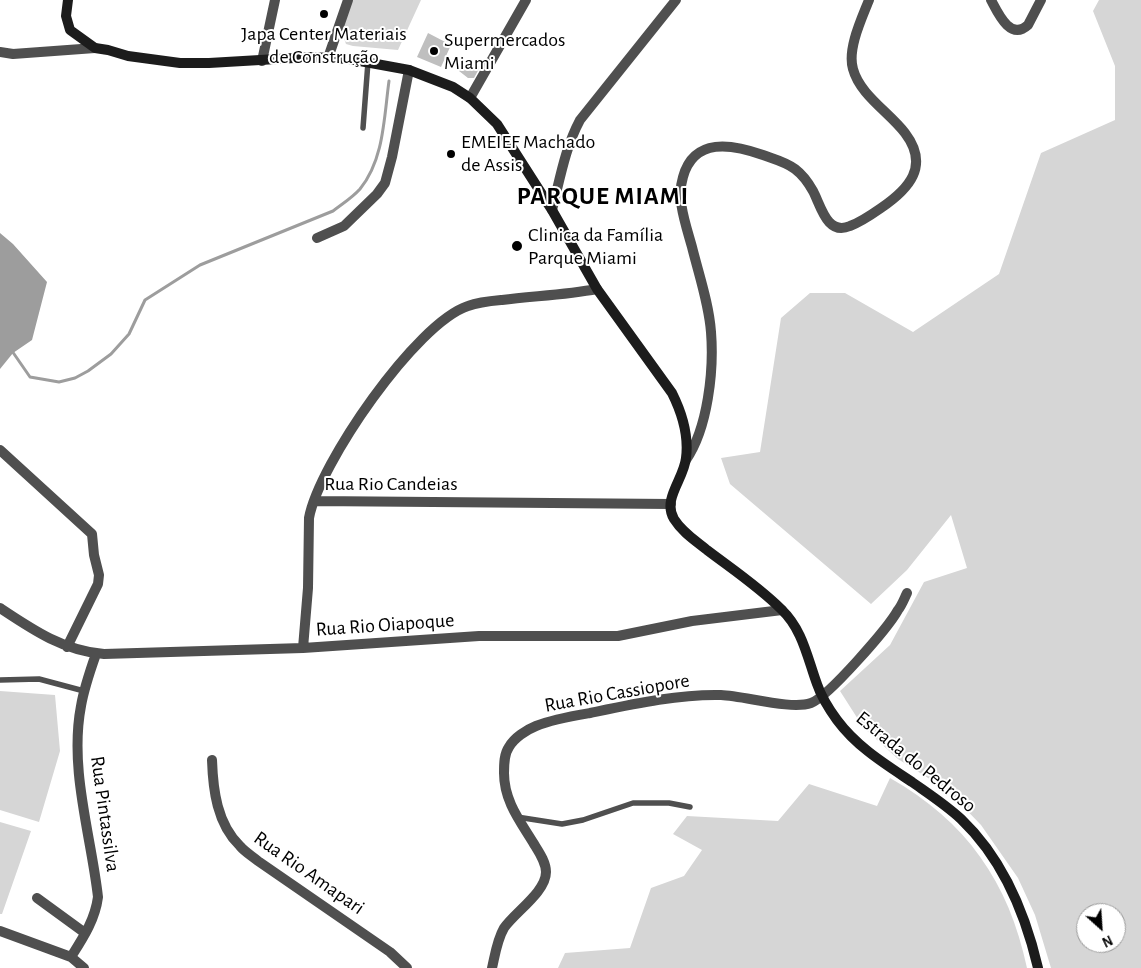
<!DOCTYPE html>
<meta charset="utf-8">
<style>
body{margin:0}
#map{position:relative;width:1141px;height:968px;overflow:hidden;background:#fff;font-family:"Alegreya Sans",sans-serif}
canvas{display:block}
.north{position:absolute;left:1076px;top:903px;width:50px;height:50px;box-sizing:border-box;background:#fff;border:1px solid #999;border-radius:50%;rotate:154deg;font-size:14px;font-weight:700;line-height:20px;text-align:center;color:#000}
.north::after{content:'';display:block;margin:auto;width:18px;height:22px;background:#000;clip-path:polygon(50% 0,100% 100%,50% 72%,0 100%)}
</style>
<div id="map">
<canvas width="1141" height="968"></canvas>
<div class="north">N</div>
</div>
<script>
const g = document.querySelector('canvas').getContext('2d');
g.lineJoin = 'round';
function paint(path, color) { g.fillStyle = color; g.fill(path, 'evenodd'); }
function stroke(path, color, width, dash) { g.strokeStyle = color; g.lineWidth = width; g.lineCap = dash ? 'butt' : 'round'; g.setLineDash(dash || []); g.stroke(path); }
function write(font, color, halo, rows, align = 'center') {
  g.font = font + ' "Alegreya Sans",sans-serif'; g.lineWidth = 4; g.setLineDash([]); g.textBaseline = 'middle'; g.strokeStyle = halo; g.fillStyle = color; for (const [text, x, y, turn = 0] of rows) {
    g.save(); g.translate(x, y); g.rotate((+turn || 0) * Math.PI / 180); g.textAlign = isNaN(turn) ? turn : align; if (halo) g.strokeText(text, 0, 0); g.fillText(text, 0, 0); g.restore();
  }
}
paint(new Path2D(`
 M352,0H421L398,50L353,46L346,44C340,28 347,15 352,0Z
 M1099,0H1141V968H1051L1035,915L1018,878L981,825L947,790L898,759L863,727L840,691L890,645L924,582L967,568L951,515L907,570L871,604L730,484L721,458L760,452L781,318L810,293H845L913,332L999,274L1041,153L1115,120V66L1093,11ZM1086,913H1116V943H1086Z
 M0,691L55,695L60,751L39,822L0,810Z
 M890,778C966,821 1009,882 1027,968H558L565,953L630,948L651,888L684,876L702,850L673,834L687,816L778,821L809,784L877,806Z
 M0,822L31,831L2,914H0Z`), '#d6d6d6');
paint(new Path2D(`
 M0,233L13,244L47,282L32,340L13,353L0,369Z`), '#9d9d9d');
stroke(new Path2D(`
 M12,351L30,377L59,382L75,378L88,371L111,354L129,334L145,300L200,265L333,211C342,204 352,198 360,189C384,160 384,117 389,81`), '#9d9d9d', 3);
paint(new Path2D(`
 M428,33L451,45L441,67L417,57Z
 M464,61L480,67L474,78H468L459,71Z`), '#bfbfbf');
stroke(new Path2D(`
 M363,128L368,62
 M0,680L39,679L84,691
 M517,817L562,824L583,820L633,803H669L690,807`), '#4f4f4f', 5.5);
stroke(new Path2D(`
 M991,0C998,13 1010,41 1028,25L1041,0
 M0,52L13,54L95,48
 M328,58L348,0
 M262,61L275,0
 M470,98L526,0
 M552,210C560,179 565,148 580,120L676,0
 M317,238L344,226L377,194L385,183L392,157L409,70
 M0,450L92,534L94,555L99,575L98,584L67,647
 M686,460C708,428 714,370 711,332C709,304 699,275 692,247C686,225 676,199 683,177C694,137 732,144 763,155C774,159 786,162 795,169C803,175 808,182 813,191C821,206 827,236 850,226C861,222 871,215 881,208C909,189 930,166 905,133C889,112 860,95 853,69C847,49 862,18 869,0
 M314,501L671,504
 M0,608C33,630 64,651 104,654L303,648L479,636H618L692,621L782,610
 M303,648L308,588L309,518C319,464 416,323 468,306C479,302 491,301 502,300C533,296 565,295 597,289
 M212,760C213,790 217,824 240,846C245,852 252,856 258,861L390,952L407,968
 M37,898L85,933
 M0,931L71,957
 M84,968L71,957C83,938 95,920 98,897C91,835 69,769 81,706C84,688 90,671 96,654
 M492,968C495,955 497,940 504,928C515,912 546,892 546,872C546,862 539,852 534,844C520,821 504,801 504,773C504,764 504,754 509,747C514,738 526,730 536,726C553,719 572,716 590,713C633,704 678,694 721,695C745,696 791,710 811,703C828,697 888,628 898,610C902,605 904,599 907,593`), '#4f4f4f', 10);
stroke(new Path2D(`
 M68,0L66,16L70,30L95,48L108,50L128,56L180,63H209L311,57L349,59L409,70L453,87L470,98L497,124L552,210L597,289L672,393C682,413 689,435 686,458C684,479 662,499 674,519C682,532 696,541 707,550C732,569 759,587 781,609C803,630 807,657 817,684C821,696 829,709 837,720C857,747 885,764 912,782C929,794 946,805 961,819C1003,859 1025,912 1038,968`), '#1c1c1c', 10);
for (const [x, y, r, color] of [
 [324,14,5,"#000"],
 [434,51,5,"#000"],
 [451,154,5,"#000"],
 [517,246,6,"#000"]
]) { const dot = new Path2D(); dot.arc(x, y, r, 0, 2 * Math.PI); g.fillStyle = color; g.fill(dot); stroke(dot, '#fff', 2); }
write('20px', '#000', '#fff', [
 ["Japa Center Materiais",324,34,"center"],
 ["de Construção",324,57,"center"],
 ["Supermercados",444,40],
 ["Miami",444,63],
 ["EMEIEF Machado",461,142],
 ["de Assis",461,165],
 ["Clinica da Família",528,235],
 ["Parque Miami",528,258]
], 'left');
write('20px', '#000', '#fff', [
 ["Rua Rio Candeias",391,484],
 ["Rua Rio Oiapoque",385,625,-4],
 ["Rua Rio Cassiopore",617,693,-10],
 ["Estrada do Pedroso",916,762,39],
 ["Rua Pintassilva",105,814,82],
 ["Rua Rio Amapari",309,873,35]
]);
g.letterSpacing = '1px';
write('bold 25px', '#000', '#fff', [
 ["PARQUE MIAMI",603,196]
]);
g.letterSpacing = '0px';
</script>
